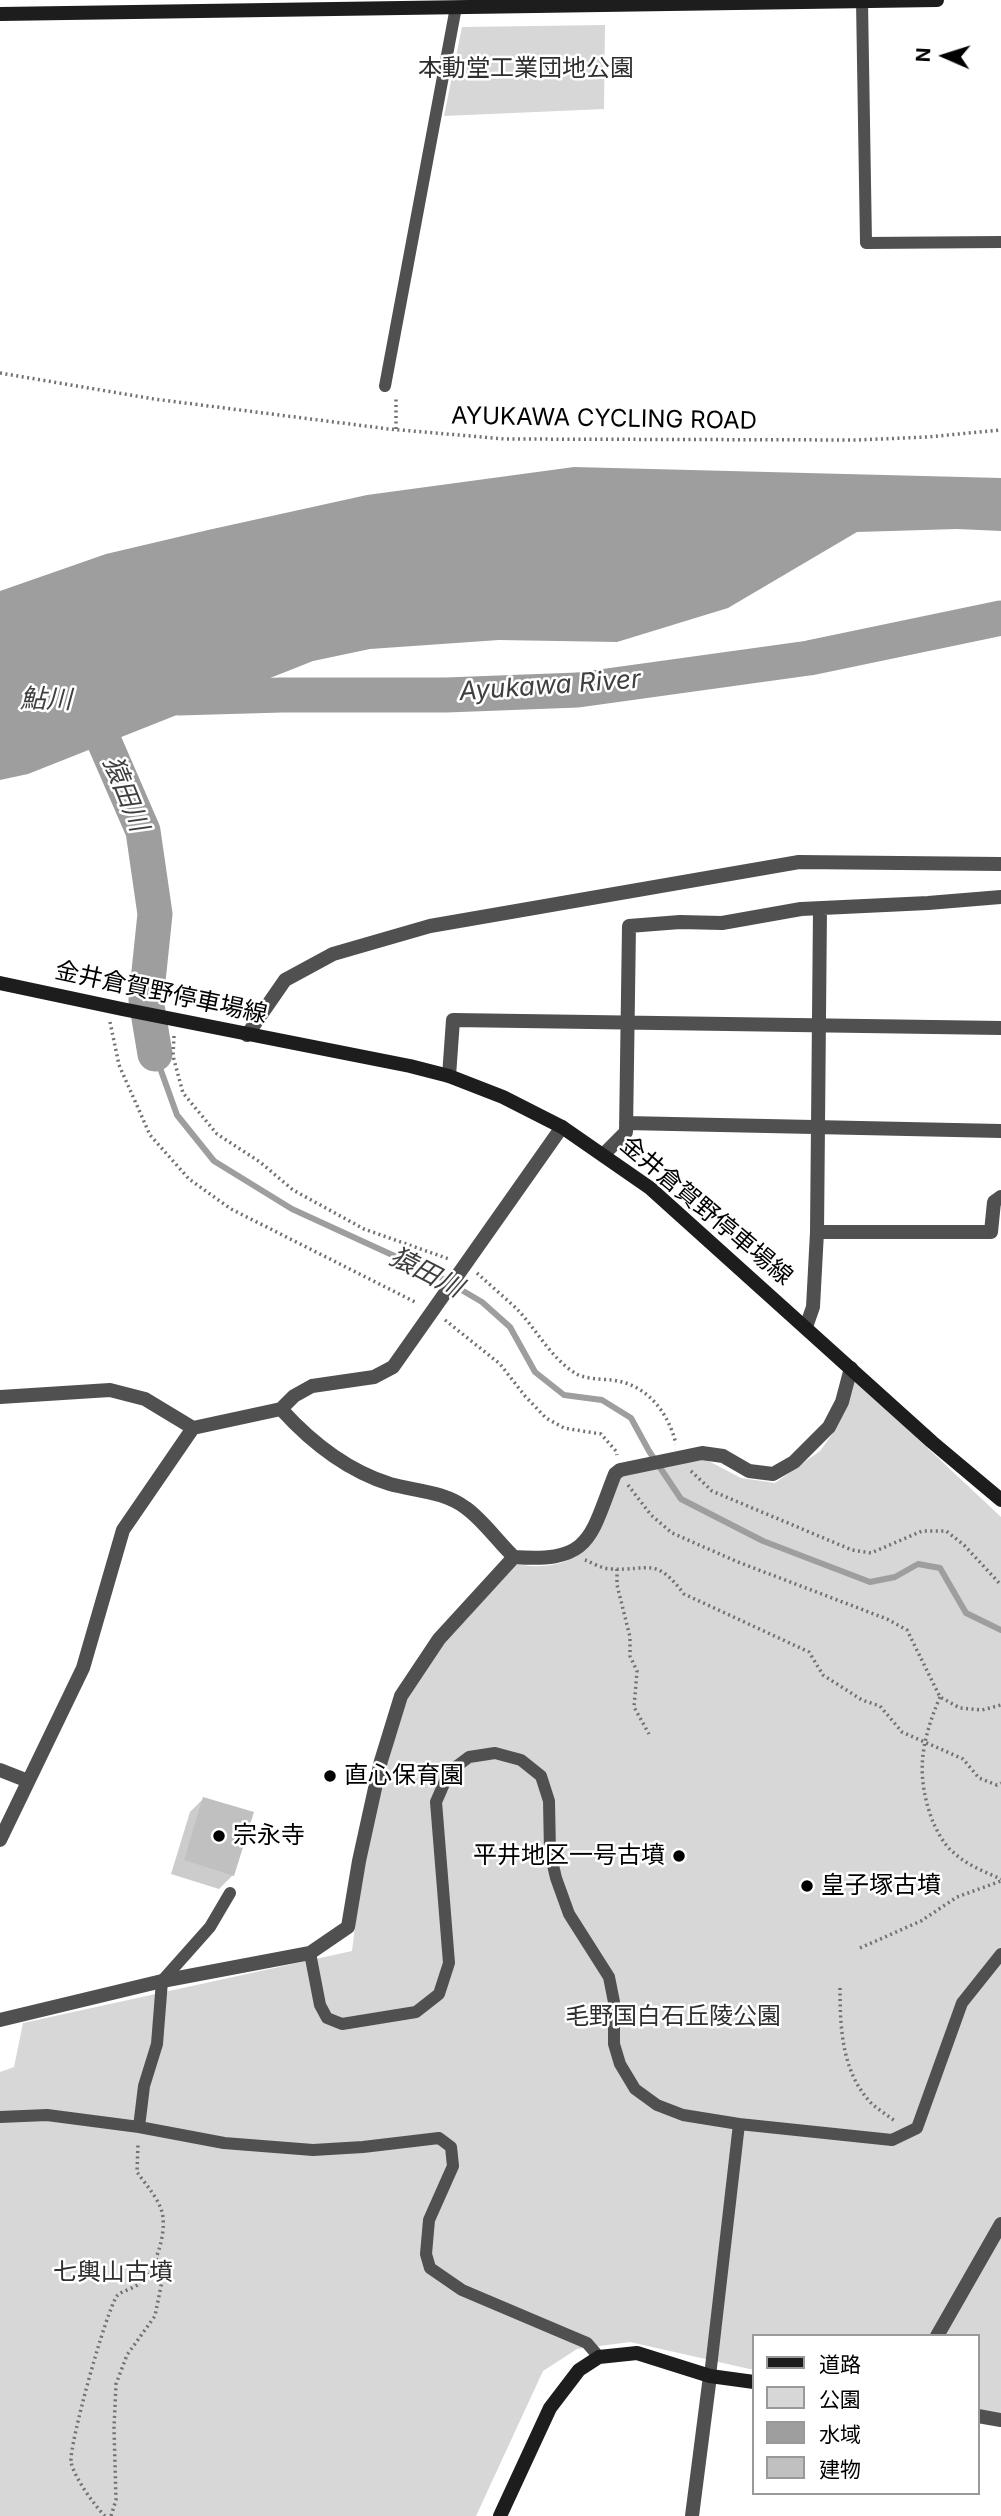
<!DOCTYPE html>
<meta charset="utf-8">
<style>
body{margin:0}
#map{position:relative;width:1001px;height:2516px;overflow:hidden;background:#fff;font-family:Inter,"Noto Sans JP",sans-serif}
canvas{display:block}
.legend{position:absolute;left:752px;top:2334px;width:228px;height:161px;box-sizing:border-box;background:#fff;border:2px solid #999;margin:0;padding:9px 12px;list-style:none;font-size:21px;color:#000}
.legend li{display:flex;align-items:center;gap:14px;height:35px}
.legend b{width:35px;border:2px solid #999}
.north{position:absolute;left:910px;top:21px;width:70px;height:70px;-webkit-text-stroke:5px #fff;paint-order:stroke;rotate:273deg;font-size:19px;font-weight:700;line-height:28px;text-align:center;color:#000}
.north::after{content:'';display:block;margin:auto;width:24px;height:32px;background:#000;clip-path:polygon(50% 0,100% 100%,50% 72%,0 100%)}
</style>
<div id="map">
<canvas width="1001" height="2516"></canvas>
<ul class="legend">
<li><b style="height:9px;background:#1d1d1d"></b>道路</li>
<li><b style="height:19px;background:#d7d7d7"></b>公園</li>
<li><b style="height:19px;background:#9e9e9e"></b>水域</li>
<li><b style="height:19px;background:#c0c0c0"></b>建物</li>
</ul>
<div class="north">N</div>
</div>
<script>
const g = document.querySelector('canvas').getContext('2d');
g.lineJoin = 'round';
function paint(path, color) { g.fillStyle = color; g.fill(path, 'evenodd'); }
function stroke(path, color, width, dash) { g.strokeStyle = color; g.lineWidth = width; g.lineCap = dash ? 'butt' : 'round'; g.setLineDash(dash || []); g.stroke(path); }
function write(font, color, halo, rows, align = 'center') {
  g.font = font + ' Inter,"Noto Sans JP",sans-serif'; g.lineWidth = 5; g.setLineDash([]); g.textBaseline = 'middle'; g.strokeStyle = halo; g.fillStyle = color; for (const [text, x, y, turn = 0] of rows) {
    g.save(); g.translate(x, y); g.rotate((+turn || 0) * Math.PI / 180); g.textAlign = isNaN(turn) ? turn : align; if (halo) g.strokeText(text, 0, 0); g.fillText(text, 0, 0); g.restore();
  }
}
paint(new Path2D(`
 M605,25L604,109L444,116L462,27Z
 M852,1377L1001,1517V2413L978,2409V2336H754V2370L630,2342L577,2349L543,2371L476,2516H0V2072L14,2067L23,2023L352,1951L363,1861L405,1696L443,1641L515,1564C539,1569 569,1566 587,1548C596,1538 616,1488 623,1473L701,1457L741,1478L775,1483L820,1451L833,1433Z`), '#d7d7d7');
paint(new Path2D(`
 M574,467L1001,478V531L957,529L857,532L728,608L617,642L499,640L370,649L313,661L28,774L0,780V591L106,554L208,530L367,495Z`), '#9e9e9e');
paint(new Path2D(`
 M204,1798L233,1875L219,1889L171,1874L190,1812Z`), '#0003');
stroke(new Path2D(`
 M155,1054L177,1115L214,1161L292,1209L436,1275L482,1302L510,1327L535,1372L564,1395L602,1400L631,1418L649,1451L681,1499L763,1541L870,1582L895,1577L918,1564L940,1568L966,1613L1001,1630`), '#9e9e9e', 6);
stroke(new Path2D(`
 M178,698L282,695H446L578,690L809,658L1001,618
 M93,701L97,725L143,831L155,914L146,1000L155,1054`), '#9e9e9e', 35);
paint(new Path2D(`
 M203,1797L254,1812L234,1876L184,1860Z`), '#c0c0c0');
stroke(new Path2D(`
 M0,373L154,399L389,429L505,439L857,440L927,437L1001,430
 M396,429V396
 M110,1022L119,1065L150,1135L189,1179L231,1209L417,1303
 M174,1036L173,1056L183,1093L217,1134L260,1162L293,1190L364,1229L449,1259
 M477,1273C490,1285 504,1297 517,1309C536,1329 551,1358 575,1373C584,1379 600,1379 612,1380C646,1384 668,1411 676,1444
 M445,1320L500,1364L525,1396L546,1418L564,1428L601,1434L616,1451L617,1455
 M691,1471L712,1491L852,1550L871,1553L922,1531H946L964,1545L1001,1585
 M628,1485L651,1515L672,1533L738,1562L887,1619L907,1630L940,1697L960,1708L982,1710L1001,1705
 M585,1560C593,1563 602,1569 611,1569C650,1571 655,1556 684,1594L809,1652L823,1675L862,1700L880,1706L902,1732L963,1759L979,1778L997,1785L1001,1783
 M617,1569V1585L630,1637V1656L637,1671L634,1707L649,1734
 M940,1697C921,1742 915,1775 933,1822C938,1833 945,1846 954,1853C967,1865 985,1872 1001,1879
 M860,1948L921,1921L957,1897L1001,1881
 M840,1988C840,2029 842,2073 872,2104C879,2110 887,2115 895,2121
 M105,2516C94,2505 74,2477 71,2462C69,2445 106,2311 117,2296C122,2290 134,2289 140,2283C155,2268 165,2239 163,2218C162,2202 146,2185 137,2172L138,2144
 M111,2516L116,2500L114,2428L116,2384L127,2355L155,2316L163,2276L156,2258`), '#727272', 3.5, [2, 3.5]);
stroke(new Path2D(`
 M862,1L866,243L1001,242
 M385,386L456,7
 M310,1953L320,2005L327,2018L342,2024L416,2012L439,1994L449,1963L436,1802L449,1772L469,1757L495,1753L521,1760L541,1776L549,1801L550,1852L556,1878L569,1914L609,1977L614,2002V2044L620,2064L635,2089L657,2105L683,2115L739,2124
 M0,2117L47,2115L139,2127L224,2143L313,2150L363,2147L439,2138L451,2147L453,2166L429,2220L426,2254L430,2268L462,2290L587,2343L599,2357
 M139,2127L144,2086L157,2044L162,1981L210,1927L230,1893
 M710,2376L739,2124L892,2140L917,2128L962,2003L1001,1954`), '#505050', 12);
stroke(new Path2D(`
 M247,1035L285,980L333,954L430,926L799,862L1001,864
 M449,1076L453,1020L1001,1028
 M626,1123L1001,1131
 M604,1154L626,1132L629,926L680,922L722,923L801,909L928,903L1001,897
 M817,1232L820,909
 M806,1327L813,1307L817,1232H991L994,1202L1001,1197
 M0,1397L110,1390L145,1399L193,1428
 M281,1409C310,1441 348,1471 390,1484C415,1491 444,1491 466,1508C484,1521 498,1542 514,1557C592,1563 590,1537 615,1474L620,1470L702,1453L723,1456L749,1471L773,1474L794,1462L829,1427L842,1402L851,1368
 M0,1770L28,1781
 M0,1840L83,1668L123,1530L193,1428L281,1409L294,1396L312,1386L374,1377L393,1367L562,1127
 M0,2020L162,1981L310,1953L348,1927L359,1861L381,1761L401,1696L439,1639L514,1557
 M937,2336L1001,2224
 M978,2416L1001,2420
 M692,2516L710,2376`), '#505050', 14);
stroke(new Path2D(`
 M0,14L937,0
 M0,983L122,1009L410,1066L449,1076L503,1097L562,1127L650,1188L932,1442L1001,1500
 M500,2516L550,2408L579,2370L599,2357L637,2353L710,2376L754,2382`), '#1d1d1d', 14);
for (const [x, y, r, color] of [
 [330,1776,7,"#000"],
 [219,1836,7,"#000"],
 [679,1856,7,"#000"],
 [807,1886,7,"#000"]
]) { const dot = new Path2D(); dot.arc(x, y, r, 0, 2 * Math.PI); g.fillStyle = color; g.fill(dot); stroke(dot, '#fff', 2.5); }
write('24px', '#2e2e2e', '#fff', [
 ["本動堂工業団地公園",526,69],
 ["毛野国白石丘陵公園",673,2017],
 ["七輿山古墳",113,2273]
]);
write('24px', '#000', '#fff', [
 ["AYUKAWA CYCLING ROAD",604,419,1],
 ["金井倉賀野停車場線",161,993,12],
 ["金井倉賀野停車場線",706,1211,40]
]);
write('24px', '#000', '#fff', [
 ["直心保育園",344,1776],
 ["宗永寺",233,1836],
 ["平井地区一号古墳",665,1856,"right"],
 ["皇子塚古墳",821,1886]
], 'left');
write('italic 26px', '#3f3f3f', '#fff', [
 ["Ayukawa River",550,686,-4],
 ["鮎川",46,700,1],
 ["猿田川",125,794,68],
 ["猿田川",426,1273,27]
]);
</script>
